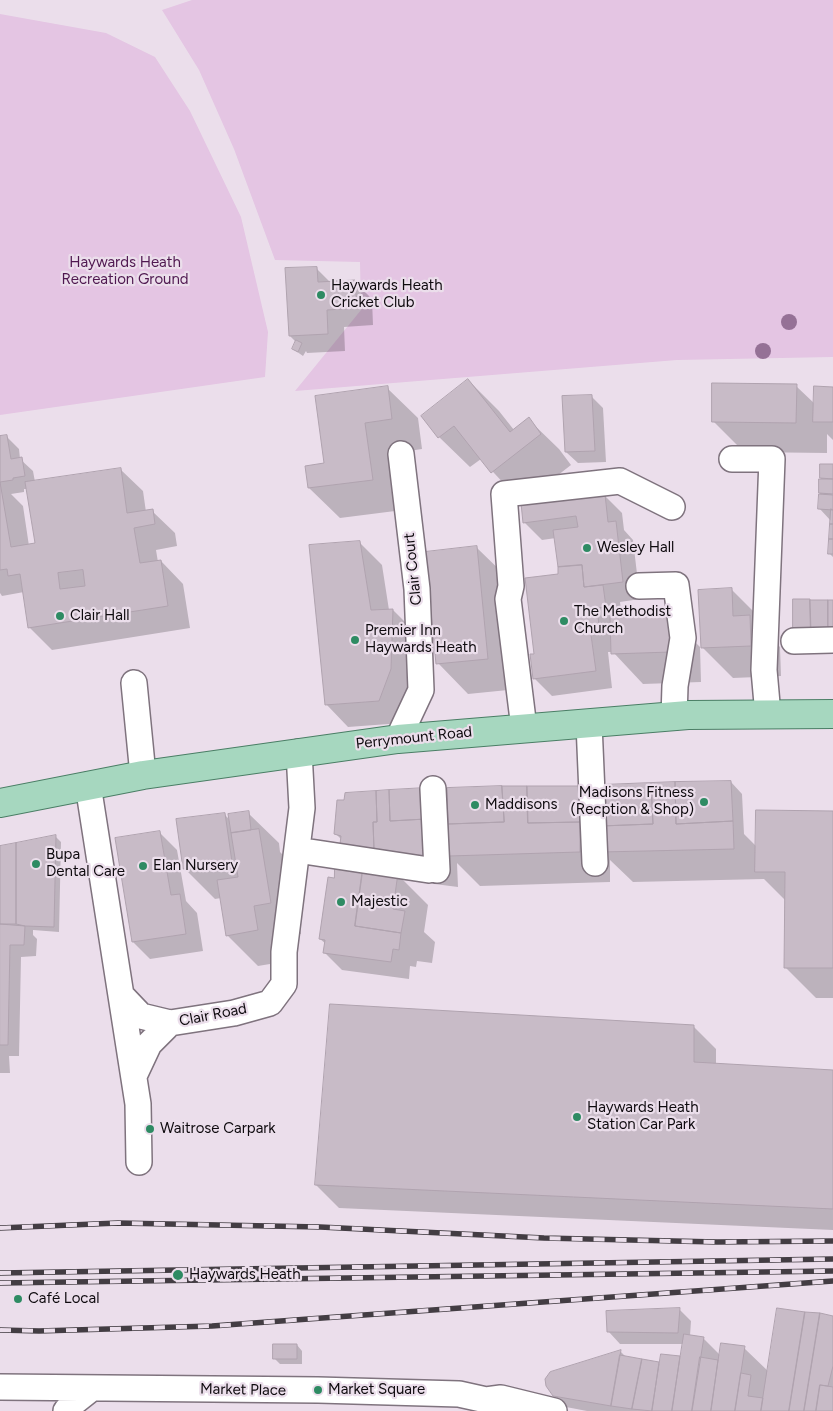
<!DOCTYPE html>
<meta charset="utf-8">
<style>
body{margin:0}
canvas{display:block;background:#ebdeeb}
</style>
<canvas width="833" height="1411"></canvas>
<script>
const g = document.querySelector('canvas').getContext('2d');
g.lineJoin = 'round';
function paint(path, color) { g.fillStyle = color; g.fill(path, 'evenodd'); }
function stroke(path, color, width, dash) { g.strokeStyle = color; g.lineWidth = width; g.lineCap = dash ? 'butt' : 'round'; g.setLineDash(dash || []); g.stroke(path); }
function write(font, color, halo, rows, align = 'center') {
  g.font = font + ' Figtree,sans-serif'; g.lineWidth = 4.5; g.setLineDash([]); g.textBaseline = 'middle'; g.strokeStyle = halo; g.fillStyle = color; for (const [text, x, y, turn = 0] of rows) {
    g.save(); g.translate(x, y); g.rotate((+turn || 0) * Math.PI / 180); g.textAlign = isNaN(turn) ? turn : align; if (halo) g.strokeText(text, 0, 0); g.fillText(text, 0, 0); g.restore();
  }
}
paint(new Path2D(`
 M192,0H833V357L677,360L295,391L361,310L360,262L275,260L234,149L199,70L162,10Z
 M0,14L106,33L155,57L190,111L241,217L268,332L265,377L0,415Z`), '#e4c5e3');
paint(new Path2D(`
 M316,268L331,283L355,282L372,299L373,325L344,327L345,351L307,353L306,351L303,356L293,349L296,342L290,336Z
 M468,380L499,411L514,430L528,419L559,449L571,465L522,503L481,459L470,467L439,437Z
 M796,386L815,404L833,388V440L827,434V453L744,452L713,421Z
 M387,388L418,418L422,449L395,453L403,510L340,518L309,488L326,464Z
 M591,396L603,408L606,462L578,463L566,452Z
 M7,437L19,449L20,459L33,471L35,482L120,469L143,491L146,512L152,511L175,533L177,546L156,550L158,562L161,561L183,584L190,628L52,650L29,627L24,592L2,596L0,593V438ZM24,489H28L36,545L29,546L23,506L11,494L24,492Z
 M822,465L833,466V557L830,554L831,521L819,508Z
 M604,495L622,513L624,530L633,540L640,599L620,602L622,618L669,616L700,647L701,682L643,684L613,652H608L612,688L552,696L534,678L535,655L560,575L556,538L542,540L524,522Z
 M360,543L382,565L389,610H393L415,632L413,692L402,723L348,727L326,704Z
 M477,548L508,578L518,689L468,694L438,663Z
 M731,589L762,620V629L780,647L781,676L733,678L702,647Z
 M731,782L742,794L744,834L757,847L833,812V998H816L785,967L786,901L764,879L633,882L610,860V882L480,886L457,863L458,887L403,880L428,905L424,932L435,942L432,963L417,961L416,967L410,966L409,979L342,970L324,952L326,944L320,939L335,879L342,840L335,833L424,790L449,814L579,787Z
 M248,813L279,843L280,852L289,861L301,934L284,936L288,961L258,966L227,935L221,898L215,899L184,868L224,814L230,820Z
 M160,833L177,850L186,901L197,913L203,951L150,959L133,942Z
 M55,836L61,842L59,932L33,930V935L37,939L36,956L21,957L19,1056H9L10,1073H0V847Z
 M693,1026L716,1049V1064L833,1071V1230L339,1208L316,1185Z
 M679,1309L691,1321L690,1336L703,1338L720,1355L744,1348L769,1372L833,1317V1411H587L566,1407L554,1395L621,1352L627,1358L660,1364L680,1358L681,1359L684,1344H620L609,1332Z
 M297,1345L302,1351V1364H280L275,1359Z`), '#0003');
const building = new Path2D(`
 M317,267L318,282L355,280L357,308L327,310L328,334L289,336L285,268Z
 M296,340L302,343L298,352L292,349Z
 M468,379L510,432L529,417L541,434L491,473L454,426L438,438L421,416Z
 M712,383L797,384L796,423L712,422Z
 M388,386L392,419L365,423L373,480L308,488L305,466L324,463L315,396Z
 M814,386L833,387V422H813Z
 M592,395L595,451L565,452L562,396Z
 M7,435L11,459L22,457L25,476L13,478V480L0,482V436Z
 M820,464H833V479L820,478Z
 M121,468L127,513L153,509L155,524L134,528L140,563L161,560L168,606L28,628L20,574L8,576L7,569L0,570V482L11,547L35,543L25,482ZM83,570L85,586L60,589L58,573Z
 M819,479H833V494L819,493Z
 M605,494L608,522L616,521L623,582L584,587L582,565L558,567L553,530L578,527L576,516L523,523L521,503Z
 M819,494L833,495V510L818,509Z
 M831,509L833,510V524H830Z
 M830,524H833V539H829Z
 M829,539H833V554H828Z
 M360,541L371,610L393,609L391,669L379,701L325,705L309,545Z
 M477,546L488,659L436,664L425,552Z
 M582,565L584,587L603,585L606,607L597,608L600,634L591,635L596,671L533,679L530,654H534L525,578L558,574V567Z
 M732,588L733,616L750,615L751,646L701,648L698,590Z
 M793,599H810L811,634H793Z
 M810,600H828V634H811Z
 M828,600H833V634H828Z
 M670,615L671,652L611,654L610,617Z
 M731,781L733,821L676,824L675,782Z
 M675,782L676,824L733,821L734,849L601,852V826L653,824L651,783Z
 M651,783L653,824L601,826V785Z
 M502,786H527L528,823L580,822V852L449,856L448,824L504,822Z
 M502,786L504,822L448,824L447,788Z
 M527,786H580V822L528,823Z
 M425,788L426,819L390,821L389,790Z
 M389,790L390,821L426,819L428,857L374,850L373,822H377L376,791Z
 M376,791L377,822H373L374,850L340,844L341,836L334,834L337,800H344L345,793Z
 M756,810L833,811V968H784L785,872H755Z
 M249,811L251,830L231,833L228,814Z
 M225,813L232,862L183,869L176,819Z
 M259,829L271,903L254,906L258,930L226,936L217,880L238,877L231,833Z
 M160,831L171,895L180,894L186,934L132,942L115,838Z
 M56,835L54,927L25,926L16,924V843Z
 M16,843V924H0V846Z
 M335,864L363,868L355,926L401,933L399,950L393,949L391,962L323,953L325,940L319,939L328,877L334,878Z
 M363,868L398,873L393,909L405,911L401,933L355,926Z
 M0,924L25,926L24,945H10L8,1045H0Z
 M330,1004L694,1025V1062L833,1070V1209L315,1185Z
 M680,1308L678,1333L607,1332L606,1311Z
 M777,1308L805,1312L789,1411H761Z
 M805,1312L820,1313L804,1411H789Z
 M820,1313L833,1316V1366L828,1386L820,1385L816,1411H804Z
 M684,1334L704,1337L692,1411H672Z
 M721,1343L745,1346L735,1411H711Z
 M273,1344H297V1359H273Z
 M621,1350L611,1406L553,1396L546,1386L545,1379L550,1372Z
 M661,1354L680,1356L672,1411H652Z
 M620,1355L642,1359L632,1409L611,1406Z
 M700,1357L718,1360L711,1411H692Z
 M642,1359L659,1362L652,1411L632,1409Z
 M741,1373L751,1375L748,1396L763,1398L761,1411H735Z
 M820,1385L833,1387V1411H816Z`);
paint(building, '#c8bbc7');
stroke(building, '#b0a3af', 1);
const minor = new Path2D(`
 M732,459H772L764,670L768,715
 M639,586L676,585L683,638L675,686L674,717
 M794,641L833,640
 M134,683L143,775
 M589,724L595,863
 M524,728L508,599L511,586L504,494L620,481L672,507
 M398,739L421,690L417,589L401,454
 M88,785L138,1104L139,1162
 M433,789L437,870
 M297,850L429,870
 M121,995L141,1016L170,1023L234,1013L270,1003L284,984V952L302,808L299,752
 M134,1076L149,1044L170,1023
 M0,1387L318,1390L459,1394L486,1400L501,1398L554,1411
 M66,1411L73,1403L92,1388`);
const major = new Path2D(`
 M0,803L143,775L398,739L688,715L833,714`);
stroke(minor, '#7f737e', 28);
stroke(major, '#4a7e65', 30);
stroke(minor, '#fff', 25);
stroke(major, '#a6d7bf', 28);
const rail = new Path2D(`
 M0,1228L118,1223L320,1227L544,1238L717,1242L833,1241
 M0,1273L833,1259
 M0,1283L833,1271
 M0,1330L39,1331L212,1326L833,1281`);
stroke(rail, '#433d43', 5.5);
stroke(rail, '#ebdeeb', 4, [11]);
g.fillStyle = '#957196';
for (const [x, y] of [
 [789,322],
 [763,351]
]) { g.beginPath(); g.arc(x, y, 8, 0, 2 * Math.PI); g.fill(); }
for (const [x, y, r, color] of [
 [321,295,5,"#2e8b63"],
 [587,548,5,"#2e8b63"],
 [60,616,5,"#2e8b63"],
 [564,621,5,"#2e8b63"],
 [355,640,5,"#2e8b63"],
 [704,802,5,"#2e8b63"],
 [475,805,5,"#2e8b63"],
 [36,864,5,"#2e8b63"],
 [143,866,5,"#2e8b63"],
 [341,902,5,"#2e8b63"],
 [577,1117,5,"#2e8b63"],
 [150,1129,5,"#2e8b63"],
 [178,1275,6,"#2e8b63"],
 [18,1299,5,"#2e8b63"],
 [318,1390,5,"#2e8b63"]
]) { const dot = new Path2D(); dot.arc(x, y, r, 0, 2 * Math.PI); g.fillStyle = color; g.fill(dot); stroke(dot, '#ebdeeb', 2); }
write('15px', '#4f1850', '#ebdeeb', [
 ["Haywards Heath",125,263],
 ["Recreation Ground",125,280]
]);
write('15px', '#0e0a0e', '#ebdeeb', [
 ["Haywards Heath",331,286],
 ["Cricket Club",331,303],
 ["Wesley Hall",597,548],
 ["The Methodist",574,612],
 ["Church",574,629],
 ["Clair Hall",70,616],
 ["Premier Inn",365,631],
 ["Haywards Heath",365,648],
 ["Madisons Fitness",694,793,"right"],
 ["(Recption & Shop)",694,810,"right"],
 ["Maddisons",485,805],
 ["Bupa",46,855],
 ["Dental Care",46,872],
 ["Elan Nursery",153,866],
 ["Majestic",351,902],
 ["Haywards Heath",587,1108],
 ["Station Car Park",587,1125],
 ["Waitrose Carpark",160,1129],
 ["Haywards Heath",189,1275],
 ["Café Local",28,1299],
 ["Market Square",328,1390]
], 'left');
write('15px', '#0e0a0e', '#ebdeeb', [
 ["Clair Court",413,569,-96],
 ["Perrymount Road",414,738,-6],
 ["Clair Road",213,1015,-11],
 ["Market Place",243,1390,1]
]);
</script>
